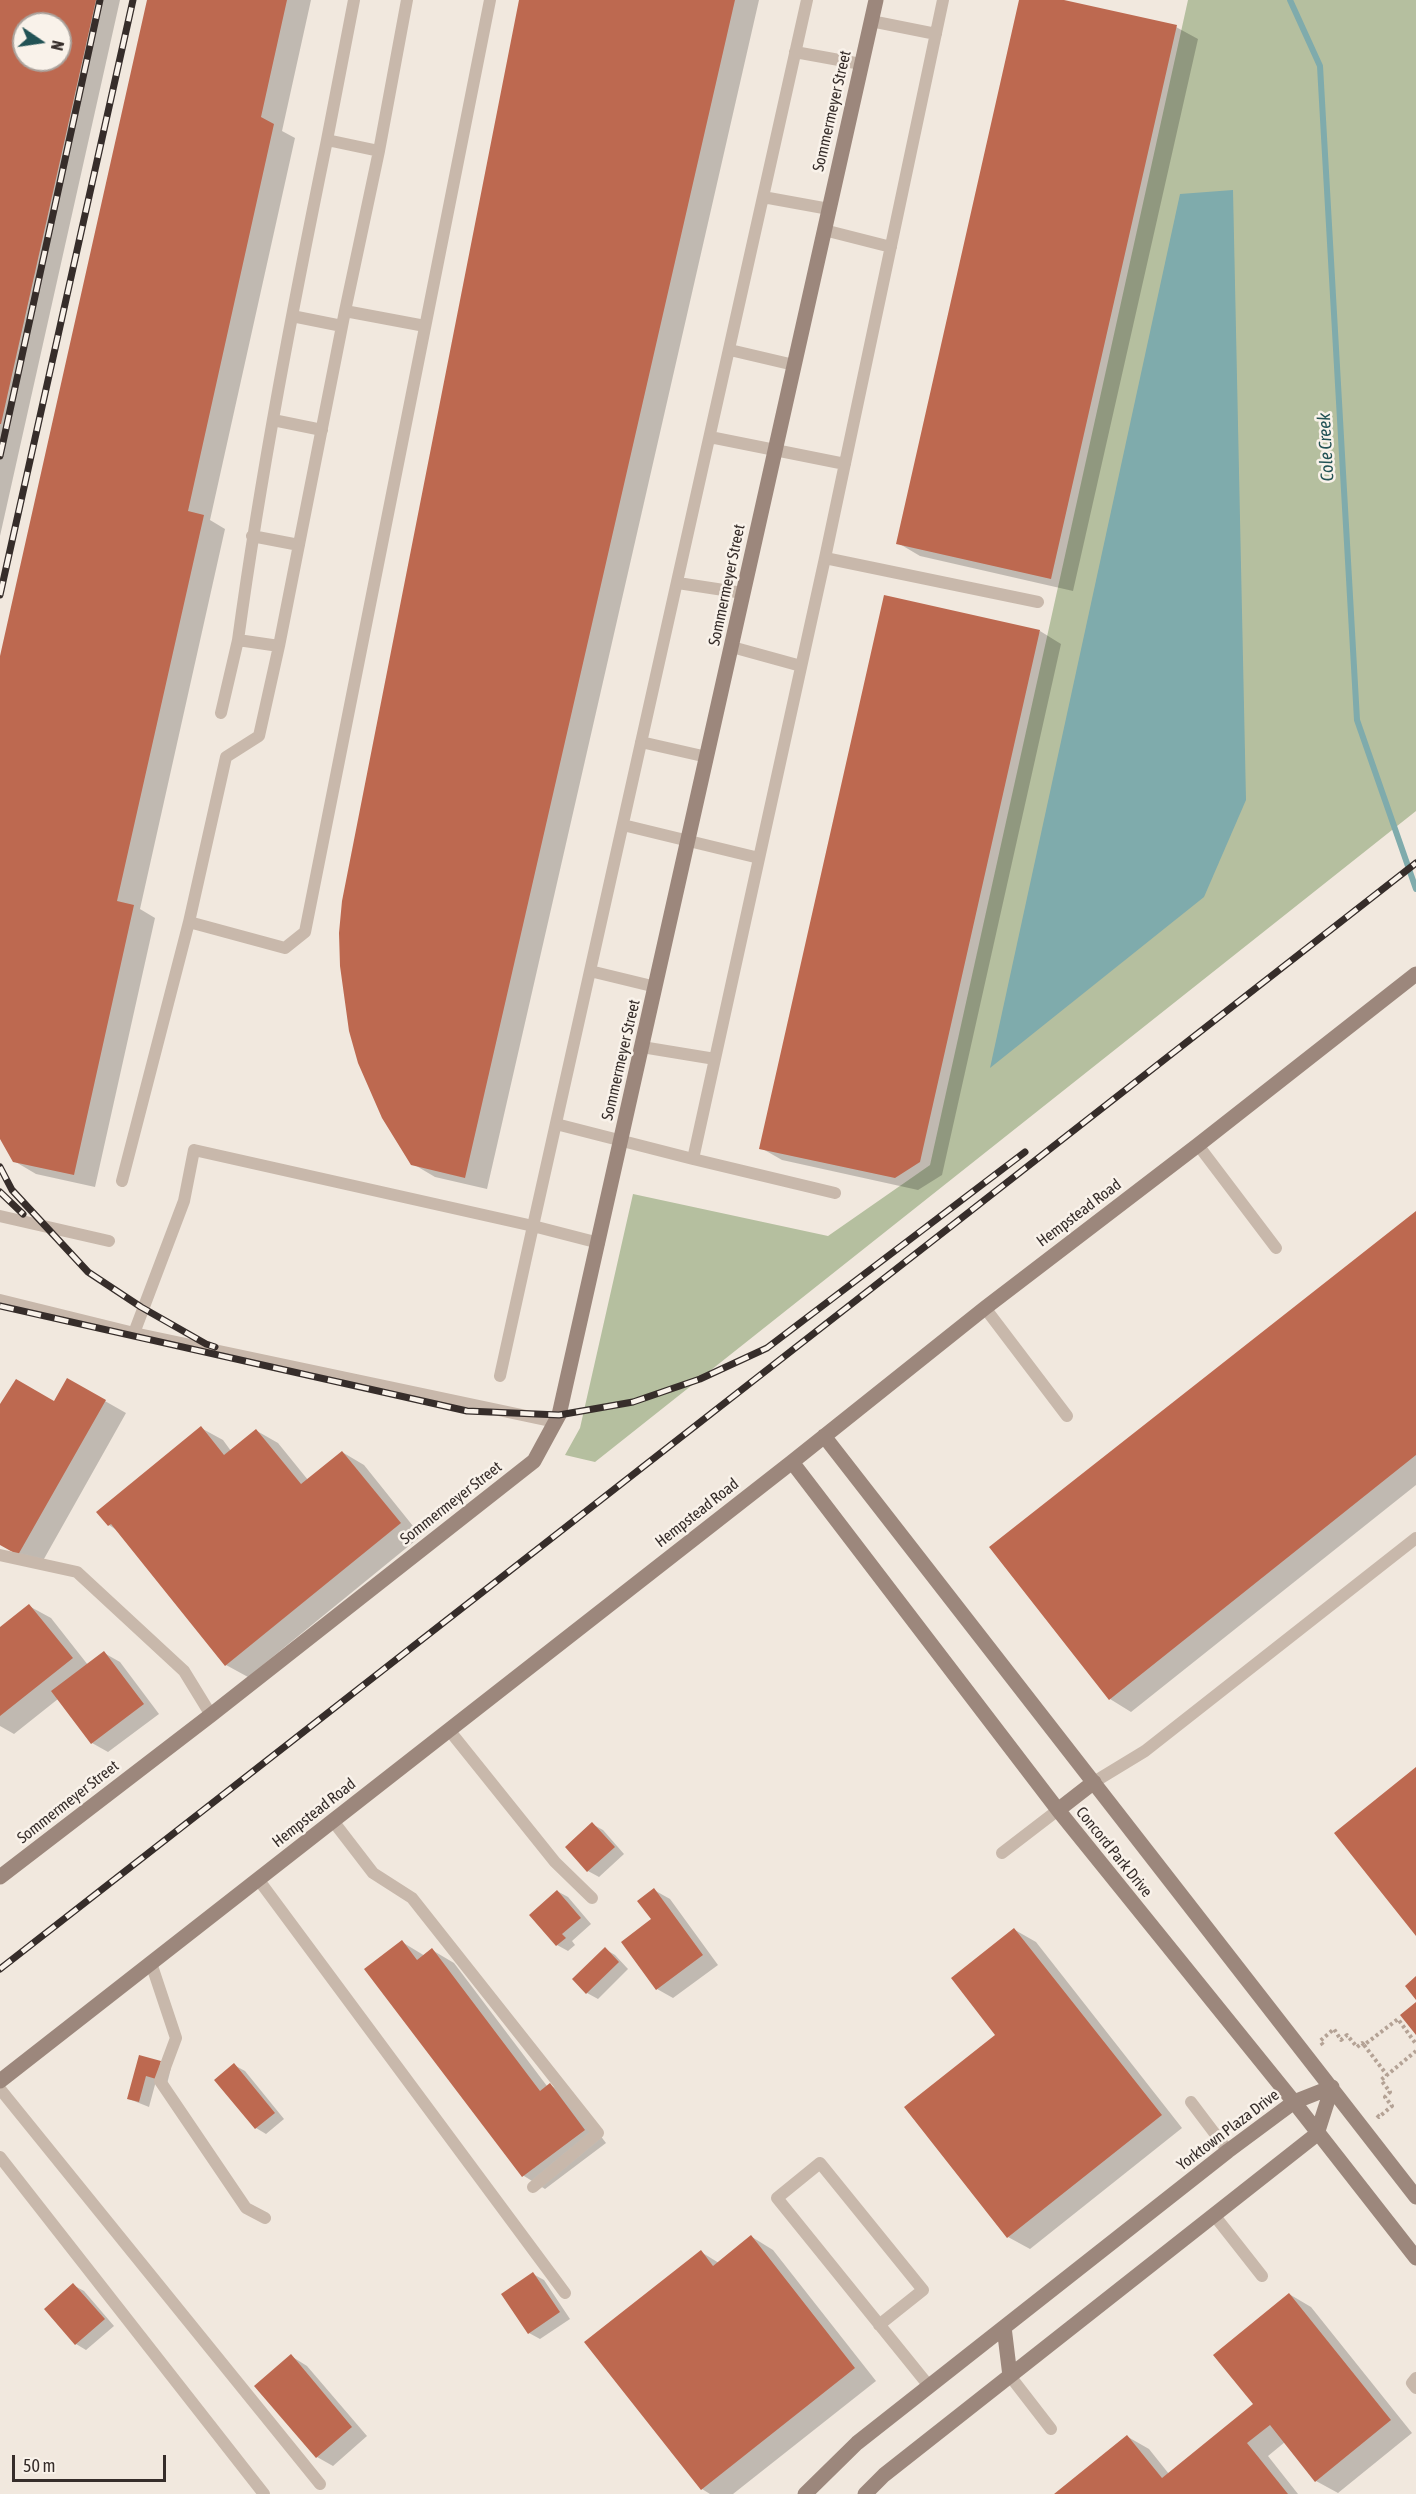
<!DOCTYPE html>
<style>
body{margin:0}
#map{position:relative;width:1416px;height:2494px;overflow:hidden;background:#f1e8de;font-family:"Asap Condensed",sans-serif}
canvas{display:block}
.north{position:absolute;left:12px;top:12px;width:60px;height:60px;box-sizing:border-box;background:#f9f2ea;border:2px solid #aba39d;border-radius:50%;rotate:103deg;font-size:16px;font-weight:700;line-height:24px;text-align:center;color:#362d2a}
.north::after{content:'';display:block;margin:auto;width:21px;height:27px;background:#225255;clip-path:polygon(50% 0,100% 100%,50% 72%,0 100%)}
.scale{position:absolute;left:12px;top:2455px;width:154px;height:27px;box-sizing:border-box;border:3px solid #362d2a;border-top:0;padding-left:8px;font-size:18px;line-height:21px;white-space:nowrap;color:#362d2a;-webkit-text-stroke:4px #f9f2ea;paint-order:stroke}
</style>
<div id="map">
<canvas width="1416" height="2494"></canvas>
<div class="north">N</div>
<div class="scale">50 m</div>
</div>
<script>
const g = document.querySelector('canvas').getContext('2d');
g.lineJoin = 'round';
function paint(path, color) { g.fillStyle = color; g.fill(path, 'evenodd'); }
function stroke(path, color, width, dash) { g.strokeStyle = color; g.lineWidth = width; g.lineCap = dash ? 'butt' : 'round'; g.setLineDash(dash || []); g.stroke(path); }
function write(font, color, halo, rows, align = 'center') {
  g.font = font + ' "Asap Condensed",sans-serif'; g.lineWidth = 5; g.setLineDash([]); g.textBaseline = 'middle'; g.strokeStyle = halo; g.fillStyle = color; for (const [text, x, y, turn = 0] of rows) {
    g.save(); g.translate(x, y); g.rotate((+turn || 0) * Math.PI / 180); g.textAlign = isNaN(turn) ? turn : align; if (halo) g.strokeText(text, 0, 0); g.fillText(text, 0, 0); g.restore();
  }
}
paint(new Path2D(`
 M1188,0H1416V811L595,1462L565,1455L580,1428L633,1194L828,1236L930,1165Z`), '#b5bf9f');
paint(new Path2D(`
 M1233,190L1246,800L1204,897L990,1068L1180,194Z`), '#7fabac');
paint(new Path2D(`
 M0,0H120L0,536ZM24,24H60V60H24Z
 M148,0H311L282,131L295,138L210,520L225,529L140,909L155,918L95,1187L36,1174L14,1161L0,1136V663Z
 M520,0H759L487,1189L435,1177L413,1164Z
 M1021,0H1057L1176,27L1198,39L1073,591L920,556L898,543Z
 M1040,631L1061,644L942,1175L918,1190L782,1160L761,1148Z
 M1416,1213V1485L1131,1712L1110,1699Z
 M68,1380L126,1413L40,1566L0,1543V1406L55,1403Z
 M201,1428L223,1440L231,1451L257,1431L278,1443L308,1480L342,1452L364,1465L421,1536L248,1677L226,1665L118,1531L109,1525Z
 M29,1606L51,1618L88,1665L104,1653L120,1662L159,1714L108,1752L92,1743L58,1699L14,1734L0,1726V1629Z
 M592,1824L603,1830L624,1854L599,1877L588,1871L567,1847Z
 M654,1890L670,1899L718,1965L673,1998L657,1989L653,1920Z
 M557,1891L568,1897L591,1924L572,1941L575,1945L568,1951L557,1945L531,1915Z
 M1015,1930L1036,1942L1182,2128L1030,2249L1008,2237L997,2035Z
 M402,1942L425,1956L432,1950L454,1963L547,2086L550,2085L571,2097L606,2143L545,2189L524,2176L366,1969Z
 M605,1949L615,1955L628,1969L598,1999L587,1993L574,1979Z
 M140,2057L171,2068L167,2084L156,2081L149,2107L129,2099Z
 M234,2065L245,2071L284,2119L266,2134L256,2128Z
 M752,2237L773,2250L876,2381L733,2494H710L702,2489L701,2252L719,2263Z
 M533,2274L544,2280L570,2319L540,2339L529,2333Z
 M73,2285L84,2291L114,2326L86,2350L76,2344L46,2309Z
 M1289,2294L1311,2307L1412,2433L1338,2493L1316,2481L1285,2442L1268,2456L1298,2494H1057L1128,2437L1149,2449L1169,2474L1255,2405Z
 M291,2356L307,2366L367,2436L333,2466L317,2457Z`), '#0003');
stroke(new Path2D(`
 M1290,0L1320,66L1357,720L1416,889`), '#7fabac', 6);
paint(new Path2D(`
 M0,0H96L1,424H0ZM24,24H60V60H24Z
 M147,0H287L261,117L274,124L188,511L204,515L117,901L134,905L74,1175L13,1162L0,1139V656Z
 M519,0H735L465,1178L411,1165L382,1118L358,1063L349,1031L340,966L339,933L342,901Z
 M1019,0H1064L1177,25L1051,579L896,544Z
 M884,595L1040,630L920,1162L895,1178L759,1149Z
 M1416,1211V1455L1109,1700L989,1547Z
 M67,1378L106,1400L18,1555L0,1545V1404L16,1379L54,1401Z
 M201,1426L224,1455L256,1429L301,1484L342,1451L401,1523L225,1666L111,1524L108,1526L96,1512Z
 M29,1604L73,1658L0,1716V1627Z
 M104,1651L144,1704L91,1744L51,1691Z
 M1416,1767V1936L1334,1833Z
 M592,1822L615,1847L587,1872L565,1847Z
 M654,1888L703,1955L656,1990L621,1942L651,1919L637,1901Z
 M557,1890L581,1918L562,1934L566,1938L556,1946L529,1915Z
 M1014,1928L1162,2115L1007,2238L904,2107L995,2035L951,1978Z
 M402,1940L417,1960L432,1948L540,2091L550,2083L585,2130L522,2177L364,1969Z
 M605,1947L619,1962L586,1994L572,1979Z
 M1416,1976V2000L1405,1986Z
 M1416,2002V2035L1400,2015Z
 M139,2055L161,2061L156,2079L146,2076L139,2102L127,2099Z
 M234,2063L275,2113L255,2129L214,2080Z
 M751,2235L855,2368L701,2490L584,2342L701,2250L713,2266Z
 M533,2272L560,2312L528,2334L501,2294Z
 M73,2283L105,2319L75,2345L44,2309Z
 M1289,2293L1391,2420L1315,2482L1270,2425L1247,2443L1288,2494H1054L1127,2435L1162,2478L1253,2404L1213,2355Z
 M291,2354L352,2427L316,2458L254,2386Z`), '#bd6950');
stroke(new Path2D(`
 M1323,2045L1320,2041L1334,2029L1341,2040L1347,2035L1357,2047L1362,2043L1364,2045L1398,2019L1416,2044
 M1364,2045L1387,2075
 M1377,2115L1379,2117L1392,2106L1385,2097L1390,2092L1381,2080L1416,2051`), '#b4a295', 4, [3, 3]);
stroke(new Path2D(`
 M354,0L327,140L379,151L345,311L425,326
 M871,21L936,34
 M795,52L861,64
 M379,151L407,0
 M763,197L829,209
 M824,230L891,247
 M292,316L342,326
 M730,350L794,365
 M273,420L322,430
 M710,437L845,464
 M252,536L299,545
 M825,558L1038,602
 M678,583L743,593
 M238,640C261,472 293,306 327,140
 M732,647L801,666
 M221,713L238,640L279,646
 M641,742L707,757
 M623,825L759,858
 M189,922L226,757L259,736L279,646L345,311
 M590,971L656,987
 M642,1047L715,1059
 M556,1124L693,1159
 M1198,1145L1276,1248
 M122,1181L189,922L285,948L305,932L490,0
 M835,1193L693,1159L825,558L943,0
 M0,1216L109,1241
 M599,1243L533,1226L807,0
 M0,1300L134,1333L555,1422
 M985,1308L1067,1416
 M134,1333L184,1201L194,1150L533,1226L500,1376
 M0,1555L77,1572L184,1671L211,1715
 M449,1730L555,1862L592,1898
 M1094,1782L1145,1751L1416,1538
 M333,1821L373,1873L412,1898L598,2133L533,2187
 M1002,1853L1058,1810
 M258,1879L565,2293
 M151,1963L176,2038L160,2081L246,2208L265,2218
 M0,2089L320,2484
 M1191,2102L1228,2151
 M0,2157L264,2494
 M1214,2215L1262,2276
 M879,2325L923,2290L820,2163L777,2198L929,2386
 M1010,2376L1051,2429
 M1416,2378L1412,2383L1416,2388`), '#c8b8ab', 12);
stroke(new Path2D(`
 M824,1436L1416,2197
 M792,1462L1058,1810L1294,2102L1416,2258
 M1058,1810L1094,1782
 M0,1877L211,1715L534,1461L559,1415L876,0
 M0,2081L792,1462L985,1308L1198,1145L1416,974
 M1004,2327L1010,2376
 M805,2494L857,2443L1228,2151L1294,2102L1332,2087
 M865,2494L884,2475L1317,2134L1332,2087`), '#9c877c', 15);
const rail = new Path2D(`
 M0,456L100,0
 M0,595L133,0
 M0,1167L12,1190L88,1272L141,1307L206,1344L215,1347
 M0,1192L23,1214
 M0,1306L467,1411L559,1415L633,1402L700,1379L767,1348L1025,1152
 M0,1969L1416,863`);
stroke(rail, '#362d2a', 7);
stroke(rail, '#f9f2ea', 4.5, [14]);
write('16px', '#362d2a', '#f9f2ea', [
 ["Sommermeyer Street",832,111,-77],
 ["Sommermeyer Street",727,585,-78],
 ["Sommermeyer Street",621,1060,-77],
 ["Hempstead Road",1079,1213,-37],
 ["Sommermeyer Street",451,1503,-38],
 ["Hempstead Road",697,1513,-38],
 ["Sommermeyer Street",68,1802,-38],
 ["Hempstead Road",314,1813,-38],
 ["Concord Park Drive",1114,1852,51],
 ["Yorktown Plaza Drive",1228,2130,-37]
]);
write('italic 18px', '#225255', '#f9f2ea', [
 ["Cole Creek",1326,447,-93]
]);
</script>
